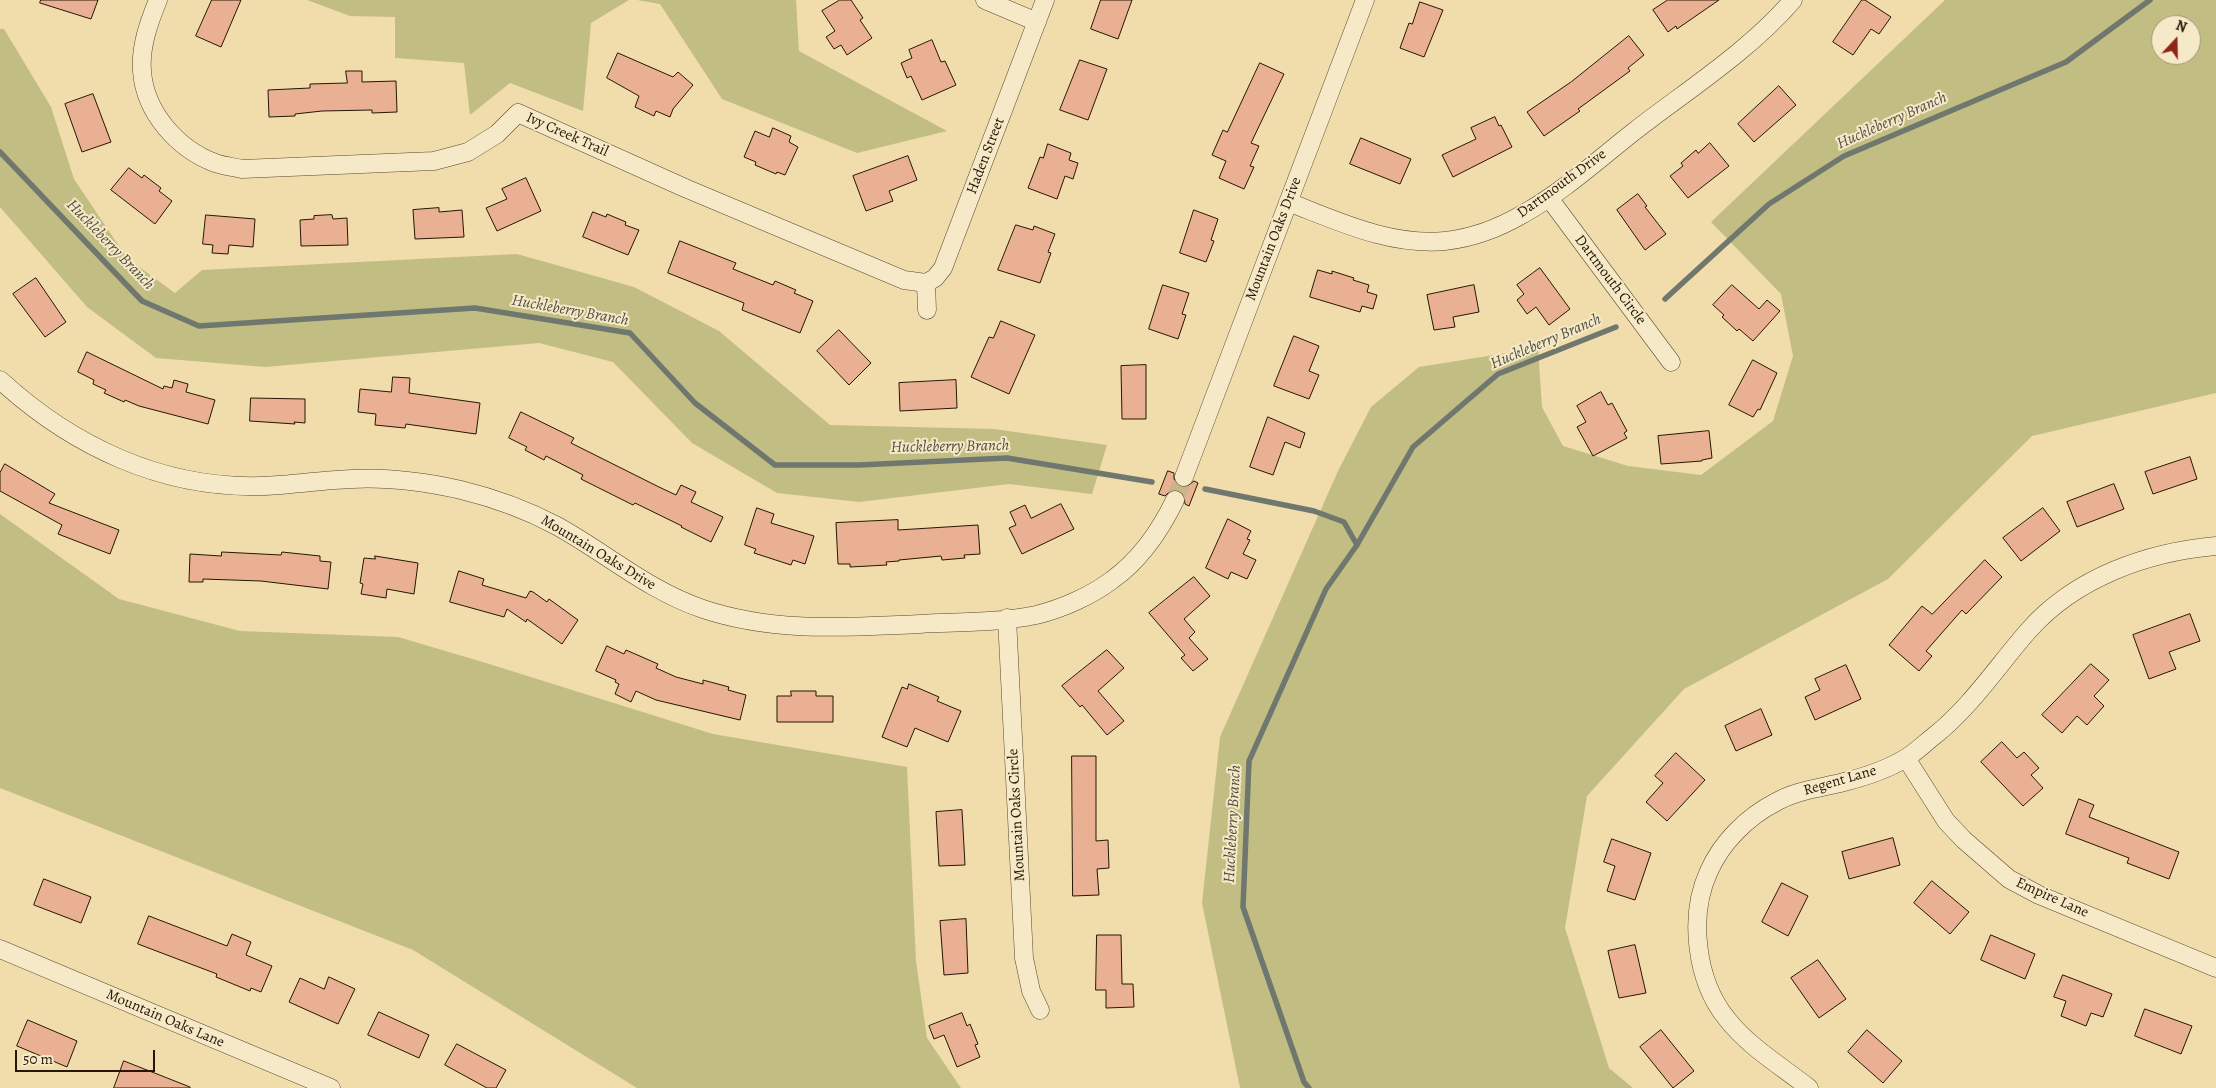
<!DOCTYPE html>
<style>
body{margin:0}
#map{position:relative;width:2216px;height:1088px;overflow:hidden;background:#f0ddab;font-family:Alegreya,serif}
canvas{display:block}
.north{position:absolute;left:2151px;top:15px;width:50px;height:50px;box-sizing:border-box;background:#f5e9c8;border:1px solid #a29579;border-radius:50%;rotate:21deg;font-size:14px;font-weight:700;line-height:20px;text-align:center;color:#261603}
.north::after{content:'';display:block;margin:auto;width:18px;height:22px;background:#8f2418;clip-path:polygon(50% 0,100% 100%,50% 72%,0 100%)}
.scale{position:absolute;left:15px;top:1050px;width:140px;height:22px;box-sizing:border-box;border:2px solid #261603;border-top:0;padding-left:6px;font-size:15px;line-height:18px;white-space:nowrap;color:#261603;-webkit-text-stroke:4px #f5e9c8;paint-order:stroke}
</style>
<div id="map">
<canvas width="2216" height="1088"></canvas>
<div class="north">N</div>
<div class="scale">50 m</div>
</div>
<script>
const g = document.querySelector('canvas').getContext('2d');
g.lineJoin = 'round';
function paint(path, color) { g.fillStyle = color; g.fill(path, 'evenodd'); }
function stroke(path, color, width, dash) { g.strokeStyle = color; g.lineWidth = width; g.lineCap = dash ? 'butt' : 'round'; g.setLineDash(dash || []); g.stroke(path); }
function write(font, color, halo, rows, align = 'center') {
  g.font = font + ' Alegreya,serif'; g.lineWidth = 4; g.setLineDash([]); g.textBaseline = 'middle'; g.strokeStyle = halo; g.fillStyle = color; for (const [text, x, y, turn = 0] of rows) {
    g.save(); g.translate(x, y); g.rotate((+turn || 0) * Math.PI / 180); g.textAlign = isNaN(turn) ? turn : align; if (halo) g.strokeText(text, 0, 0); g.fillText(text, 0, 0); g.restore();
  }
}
paint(new Path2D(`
 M307,0H629L591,23L583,111L510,83L470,115L464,63L395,58V17L350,16Z
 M637,0H796L799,51L947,131L857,153L722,99L660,4Z
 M1945,0H2216V393L2032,436L1888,579L1684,689L1587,796L1565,928L1609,1068L1633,1088H1240L1202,903L1220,737L1338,471L1371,407L1419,367L1538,348L1542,407L1563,446L1628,466L1701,475L1773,421L1793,356L1781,294L1711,222ZM2161,25H2191V55H2161Z
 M0,29H4L51,107L74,179L127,258L175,293L202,270L517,254L634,287L719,331L830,425L994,429L1107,445L1092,494L1009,484L859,502L777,493L692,443L613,362L539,343L265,367L156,358L87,307L0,207Z
 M0,514L119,599L240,631L398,637L486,663L713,734L907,767L916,961L927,1038L961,1088H637L413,950L0,788Z`), '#c2be83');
stroke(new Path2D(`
 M0,152L142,301L199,326L475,308L630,333L695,403L775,465H859L1007,458L1152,482
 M1665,299L1769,204L1844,156L2066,62L2150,0
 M1205,489L1314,511L1344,522L1357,545
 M1309,1088L1304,1082L1243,907L1249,761L1326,589L1357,545L1413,447L1498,374L1616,327`), '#70776e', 5.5);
const building = new Path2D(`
 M41,0H98L91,19L40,3Z
 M212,0H241L221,47L196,36Z
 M840,0H851L863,18L860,20L872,38L847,55L841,45L834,49L826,37L835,31L822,11Z
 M1101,0H1132L1118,39L1091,29Z
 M1668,0H1719L1677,29L1676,26L1668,32L1653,10Z
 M1862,0H1865L1891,17L1879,34L1871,29L1853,55L1833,42Z
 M1420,2L1443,10L1424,57L1400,48L1409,23L1412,24Z
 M1629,36L1644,55L1628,68L1630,71L1578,109L1580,111L1544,136L1527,112L1571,82Z
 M932,40L941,62L945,61L956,85L922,100L911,76L907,78L901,63L912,58L909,50Z
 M618,53L673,77L678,72L693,85L673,109L670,117L656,111L654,116L635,107L639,96L607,78Z
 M1080,60L1107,69L1088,120L1060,110Z
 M1260,63L1284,74L1251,143L1259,146L1250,166L1254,167L1244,189L1219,178L1226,161L1212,155L1223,130L1227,132Z
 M346,71H362V82L396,81L397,112L372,113V110L322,111L295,114V116L269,117L268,90L310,88V84L347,83Z
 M1779,86L1796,105L1754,142L1738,124Z
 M93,94L111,142L82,152L65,104Z
 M1495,117L1499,126L1501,125L1512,147L1453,177L1442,155L1476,139L1471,128Z
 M773,128L791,136L789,142L798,147L785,175L777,172L776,174L755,165L756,162L744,157L755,131L769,137Z
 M1361,138L1411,159L1400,184L1350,164Z
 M1710,143L1729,166L1688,198L1670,176L1683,166L1681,163L1696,150L1698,153Z
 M1048,144L1071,153L1069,160L1078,163L1073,179L1065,176L1057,199L1028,188L1040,157L1043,158Z
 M908,156L917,180L889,191L893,201L866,211L853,176Z
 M129,168L142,178L144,175L161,188L159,191L172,201L155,224L111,190Z
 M526,178L541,211L497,231L486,208L507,199L502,189Z
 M1638,194L1647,206L1645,207L1666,234L1645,250L1617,210Z
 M439,208V212L462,210L464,237L415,239L413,210Z
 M1194,210L1218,219L1211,240L1214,241L1206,262L1180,253Z
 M593,212L606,217L607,214L626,222L625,225L639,230L628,255L583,237Z
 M206,215L255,219L253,247L229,245L228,254L212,253L213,245L203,244Z
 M332,215L333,219L347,218L348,245L301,246L300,220L314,219V216Z
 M1016,225L1033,230L1034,226L1055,234L1048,252L1051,253L1040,283L998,270Z
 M680,241L736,263L733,269L773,285L775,281L796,290L794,293L813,301L800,333L742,310L744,303L668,273Z
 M1540,268L1570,309L1549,325L1536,307L1527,314L1517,300L1524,294L1517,285Z
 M1318,270L1332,274V271L1354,278L1353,280L1369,285L1367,292L1377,295L1373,309L1362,306L1360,312L1310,297Z
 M36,278L66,322L45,337L13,294Z
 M1163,285L1189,293L1182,314L1186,315L1178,339L1149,329Z
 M1474,285L1479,312L1453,317L1455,327L1434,330L1427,295Z
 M1732,285L1759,309L1767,300L1780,311L1753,341L1739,329L1737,331L1722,317L1724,315L1713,305Z
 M1001,321L1035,335L1009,394L971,377L989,337L993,338Z
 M839,330L871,363L849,385L817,351Z
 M1294,336L1319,346L1309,371L1319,375L1309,399L1274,386Z
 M87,352L163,389L164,386L172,388L174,380L188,384L186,392L215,400L208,424L139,406L125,400L124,402L104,393L106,390L93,384L94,380L78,372Z
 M1753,360L1777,373L1760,410L1758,409L1753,417L1729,405Z
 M1146,365V419H1122L1121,366Z
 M393,377L410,378L409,393L480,403L476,434L406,424L405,428L375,425L376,414L358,412L360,389L391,392Z
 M956,380L957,408L900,411L899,383Z
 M1601,392L1608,405L1612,403L1627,431L1624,433L1627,438L1593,456L1577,427L1586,422L1577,406Z
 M251,398L305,399V423L294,422L295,424L250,421Z
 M521,412L574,438L571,443L659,487L676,495L681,485L696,492L691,502L723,517L711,542L681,527L682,526L635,503L633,505L581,479L583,475L546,456L544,460L525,450L527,447L509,438Z
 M1268,417L1305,433L1300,448L1285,442L1273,475L1250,467Z
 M1709,431L1712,458L1702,460V461L1661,464L1658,436Z
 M2190,457L2197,479L2153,494L2145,472Z
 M5,464L55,494L49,503L119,530L110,554L58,534L62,525L0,491V473Z
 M1168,471L1174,473V479L1180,487H1186L1194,481L1198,483L1189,506L1185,504L1184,495L1179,490L1170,491L1165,496L1159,494Z
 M2114,484L2124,509L2077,527L2067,502Z
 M1061,504L1074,529L1022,554L1009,528L1016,525L1010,512L1025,505L1031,518Z
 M757,508L774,514L771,523L814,536L805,564L793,560L791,565L754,553L756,549L745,545Z
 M2043,508L2060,531L2021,561L2003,538Z
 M1228,519L1251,531L1247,539L1250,540L1243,554L1256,560L1247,579L1231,572L1228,579L1206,568Z
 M898,520V530L978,525L980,554L964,555L965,558L942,560L941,556L899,560V561L886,562L887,565L850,567V564H838L836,523Z
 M222,552L281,555L282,552L320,556V561L331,562L328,589L261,581L203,579V582H189L190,554L221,556Z
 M375,556L418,563L414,594L387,589L386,598L361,594L363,584L360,583L364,558L375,559Z
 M1985,560L2002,577L1966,614L1962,610L1926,651L1932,656L1919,671L1889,645L1922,606L1932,614Z
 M459,571L484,579L482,585L526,598L530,591L533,592L547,602L549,599L578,620L562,644L527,619L526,622L507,609L504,617L450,602Z
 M1194,577L1210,596L1184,619L1195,632L1189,638L1208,659L1193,671L1181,658L1185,655L1149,613Z
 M2190,614L2200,641L2169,652L2176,669L2149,679L2133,635Z
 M607,646L624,654L626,650L658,664L656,668L676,677L703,684V680L729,687L728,690L746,695L740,720L656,700L636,691L631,702L615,694L619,684L615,682L616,680L596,671Z
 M1107,650L1124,668L1098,691L1124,721L1107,735L1082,705L1080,707L1062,686Z
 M2091,664L2109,680L2094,696L2104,706L2087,725L2077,716L2062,733L2042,715Z
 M1846,665L1861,699L1815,720L1805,697L1820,690L1815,679Z
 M909,684L939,697L937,701L961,711L948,742L915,728L907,747L882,737L902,687L907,689Z
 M791,691H816V696H833V722H777V696H791Z
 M1761,709L1772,735L1736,751L1725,726Z
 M2002,742L2017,758L2024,752L2039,768L2031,775L2043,788L2023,806L1981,762Z
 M1676,753L1705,780L1667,821L1646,802L1663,783L1655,776Z
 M1072,756H1096V841L1108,840L1109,868L1097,869L1099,895L1073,896Z
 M2079,799L2094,805L2089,817L2179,852L2169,879L2127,863L2129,858L2066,834Z
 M962,810L965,865L939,866L936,812Z
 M1893,838L1900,865L1849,879L1842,852Z
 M1612,839L1651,853L1635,900L1607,891L1615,866L1604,862Z
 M44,879L91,897L81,923L34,905Z
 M1932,881L1969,912L1950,934L1914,903Z
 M1782,883L1808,896L1788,936L1762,922Z
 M149,916L227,946L232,934L251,942L246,955L272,966L261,992L251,988L250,991L216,977L217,974L138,944Z
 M966,919L968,973L944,975L940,921Z
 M1097,935H1121L1122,984H1133L1134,1007L1106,1008V990H1096Z
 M1991,935L2035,954L2025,979L1981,960Z
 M1635,945L1646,993L1619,998L1608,951Z
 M1818,960L1846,999L1819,1018L1791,978Z
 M2063,975L2112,994L2103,1017L2091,1013L2086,1026L2061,1016L2066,1001L2054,997Z
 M329,977L355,989L338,1024L289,1002L300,978L324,989Z
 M2145,1009L2192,1026L2181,1054L2135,1036Z
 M379,1012L429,1035L419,1058L368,1035Z
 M962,1013L967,1026L970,1024L978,1044L975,1045L980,1057L957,1067L944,1035L934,1039L929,1026Z
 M28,1020L77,1041L67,1067L17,1046Z
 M1661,1030L1694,1071L1673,1088L1640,1047Z
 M1867,1030L1902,1061L1883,1083L1848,1052Z
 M457,1044L506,1070L496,1088H487L445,1065Z
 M124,1061L190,1087V1088H114Z`);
paint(building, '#eab093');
stroke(building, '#261603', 1);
stroke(new Path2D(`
 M1175,500L1184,477`), '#c8b589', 18, [18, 9]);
const minor = new Path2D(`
 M158,0C149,22 140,47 142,71C145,113 178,149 215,163C224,166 233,167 242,169L434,161L468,152L497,134L518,113L685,188L904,280L926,283
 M985,0L1037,22
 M1549,198L1671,362
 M1288,202C1338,221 1389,246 1445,241C1472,238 1499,228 1523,214C1563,192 1600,158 1636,130C1689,89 1749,51 1793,0
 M926,283L935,278L943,268L1045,0
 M926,283L927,310
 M0,380C72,446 162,489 262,486C292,485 322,480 352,479C389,477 425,482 461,490C494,498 527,510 557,526C606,553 649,591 703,609C775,633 845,627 920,624C958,622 998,623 1036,615C1061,609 1091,596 1112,580C1140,560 1160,531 1175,500
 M1184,477L1365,0
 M1007,618L1024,958L1031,991L1040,1010
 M1906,758L1946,821L1964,840L2009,879L2039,895L2216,968
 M0,949L331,1088
 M1809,1088C1781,1066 1749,1047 1727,1019C1696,981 1688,916 1709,871C1722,842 1747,817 1776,802C1797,790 1821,788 1844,782C1864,777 1888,769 1906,758C1916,752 1925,743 1934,736C1970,708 1999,664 2029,630C2076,577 2148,552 2216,546`);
stroke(minor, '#58482d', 19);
stroke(minor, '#f5e9c8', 18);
write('15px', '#261603', '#f5e9c8', [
 ["Ivy Creek Trail",567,135,24],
 ["Haden Street",986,156,-69],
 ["Dartmouth Drive",1562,184,-36],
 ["Mountain Oaks Drive",1274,239,-69],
 ["Dartmouth Circle",1610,280,53],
 ["Mountain Oaks Drive",598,553,31],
 ["Regent Lane",1840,781,-16],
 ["Mountain Oaks Circle",1017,815,-93],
 ["Empire Lane",2052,898,24],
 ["Mountain Oaks Lane",165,1019,23]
]);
write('italic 16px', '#514f42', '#f5e9c8', [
 ["Huckleberry Branch",1892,121,-24],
 ["Huckleberry Branch",110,245,46],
 ["Huckleberry Branch",570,311,10],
 ["Huckleberry Branch",1546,342,-23],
 ["Huckleberry Branch",950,447,-1],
 ["Huckleberry Branch",1233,824,-87]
]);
</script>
